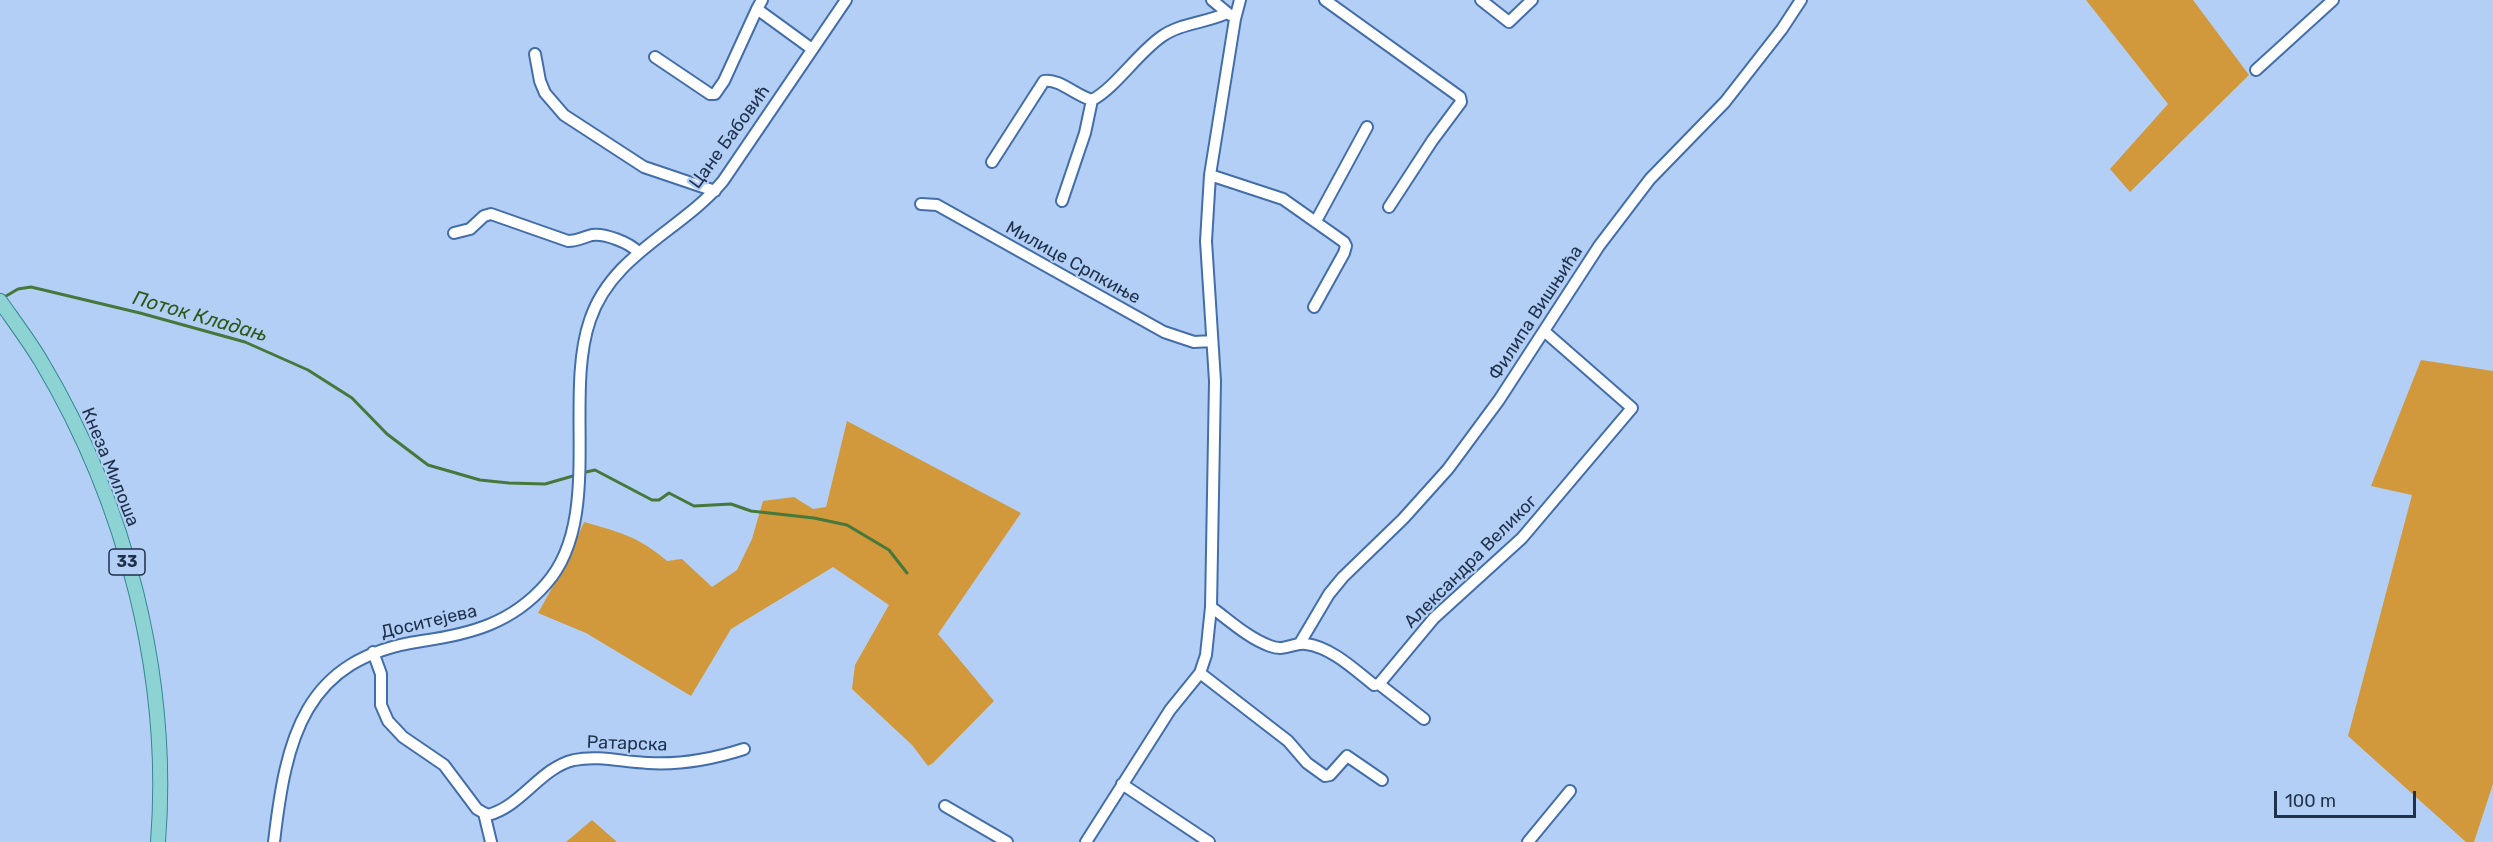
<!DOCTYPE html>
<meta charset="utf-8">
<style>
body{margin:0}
#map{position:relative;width:2493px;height:842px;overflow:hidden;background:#b3cff6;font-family:Rubik,sans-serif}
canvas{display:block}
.scale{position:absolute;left:2274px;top:791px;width:142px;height:27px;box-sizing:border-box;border:3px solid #1f314b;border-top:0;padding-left:8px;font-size:18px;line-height:21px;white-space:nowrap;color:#1f314b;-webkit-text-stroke:4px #b3cff6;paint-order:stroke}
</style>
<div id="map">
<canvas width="2493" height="842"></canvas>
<div class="scale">100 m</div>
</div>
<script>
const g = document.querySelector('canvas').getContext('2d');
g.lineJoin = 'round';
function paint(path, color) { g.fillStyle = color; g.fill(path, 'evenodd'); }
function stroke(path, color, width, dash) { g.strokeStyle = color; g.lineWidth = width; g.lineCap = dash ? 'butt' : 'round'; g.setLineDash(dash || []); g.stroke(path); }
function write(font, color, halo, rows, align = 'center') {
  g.font = font + ' Rubik,sans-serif'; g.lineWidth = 4.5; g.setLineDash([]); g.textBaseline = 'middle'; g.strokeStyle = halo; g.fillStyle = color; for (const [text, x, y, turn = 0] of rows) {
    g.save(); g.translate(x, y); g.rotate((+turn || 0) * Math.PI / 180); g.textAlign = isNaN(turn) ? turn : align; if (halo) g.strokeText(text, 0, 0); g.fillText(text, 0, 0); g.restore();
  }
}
paint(new Path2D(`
 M2086,0H2193L2249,75L2130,192L2110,169L2168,104Z
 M2421,360L2493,371V784L2474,842H2466L2348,736L2412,495L2371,486Z
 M847,421L1021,513L938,634L994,701L933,763L928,766L912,745L852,689L855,665L889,605L833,567L731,629L691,696L586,633L538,613L566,563L584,522C619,532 638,536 667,561L682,559L712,587L737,570L752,539L763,501L794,497L813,509L826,507Z
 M592,820L617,842H566Z`), '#d1993b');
stroke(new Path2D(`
 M1,299L18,289L31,287L140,313L245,342L308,370L352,398L387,434L428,465L480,480L509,483L545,484L573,476
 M586,472L595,470L652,500H659L669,493L694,506L731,504L751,511L814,518L847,525L889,550L907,573`), '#45783a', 3);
const minor = new Path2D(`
 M762,0L757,9L812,49
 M1212,0L1230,15
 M1325,0L1460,97L1461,102L1432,141L1389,207
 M1481,0L1509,22L1532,0
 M535,54L540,81L545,93L564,115L644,167L715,191
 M655,57L710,94H715L724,81L757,9
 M2256,70L2333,0
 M992,162L1044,81C1059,78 1076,96 1092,100
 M1210,175L1283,199L1344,242L1346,246L1344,253L1314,307
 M1062,201L1085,133L1092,100C1115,88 1137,54 1161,37C1180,23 1206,23 1227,13
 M921,204L937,205L1164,332L1194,342L1212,341
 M1316,221L1367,127
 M454,233L470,229L484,216L491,214L568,241C577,241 584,237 592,235C605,233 630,243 638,252
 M1211,607C1229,620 1248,638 1270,646C1286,652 1293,642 1306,644C1331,647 1355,670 1374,685L1379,684L1434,618L1522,538L1632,408L1544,331
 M1300,643L1329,594L1343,577L1403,519L1448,469L1499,400L1599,246L1650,179L1725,102L1782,29L1801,0
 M373,652L381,674V705L388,721L403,737L444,765L477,809L484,813
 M1200,673L1288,741L1307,763L1325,776L1330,775L1347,756L1382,780
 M1379,684L1424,719
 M1122,784L1209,842
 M945,806L1007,842
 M484,813L488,815C522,806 540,768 574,760C599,755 623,762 648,763C681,765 713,759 744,749
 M484,813L491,842
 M274,842C286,739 303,658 422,641C471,634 512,623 546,584C604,519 563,398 590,320C612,254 681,231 723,181L846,0
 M1086,842L1170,710L1200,673L1206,655L1211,607L1215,381L1206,241L1210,175L1235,19L1240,0
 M1528,842L1570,791`);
const major = new Path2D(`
 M0,301C14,321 29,341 41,361C126,503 171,677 158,842`);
stroke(minor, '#436ea9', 14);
stroke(major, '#368791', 16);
stroke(minor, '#fff', 10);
stroke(major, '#8ed3d4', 14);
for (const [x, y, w] of [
 [127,562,36]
]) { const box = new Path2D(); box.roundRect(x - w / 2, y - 13, w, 26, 4.5); g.fillStyle = '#b3cff6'; g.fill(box); stroke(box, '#1f314b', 1.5); }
write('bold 16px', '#1f314b', null, [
 ["33",127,562]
]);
write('18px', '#1f314b', '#b3cff6', [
 ["Цане Бабовић",730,137,-54],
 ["Милице Српкиње",1073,263,29],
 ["Филипа Вишњића",1536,313,-57],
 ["Кнеза Милоша",110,467,68],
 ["Александра Великог",1471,562,-45],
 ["Доситејева",429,622,-13],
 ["Ратарска",627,744,2]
]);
write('italic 20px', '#2e5916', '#b3cff6', [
 ["Поток Кладањ",200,317,16]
]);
</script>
